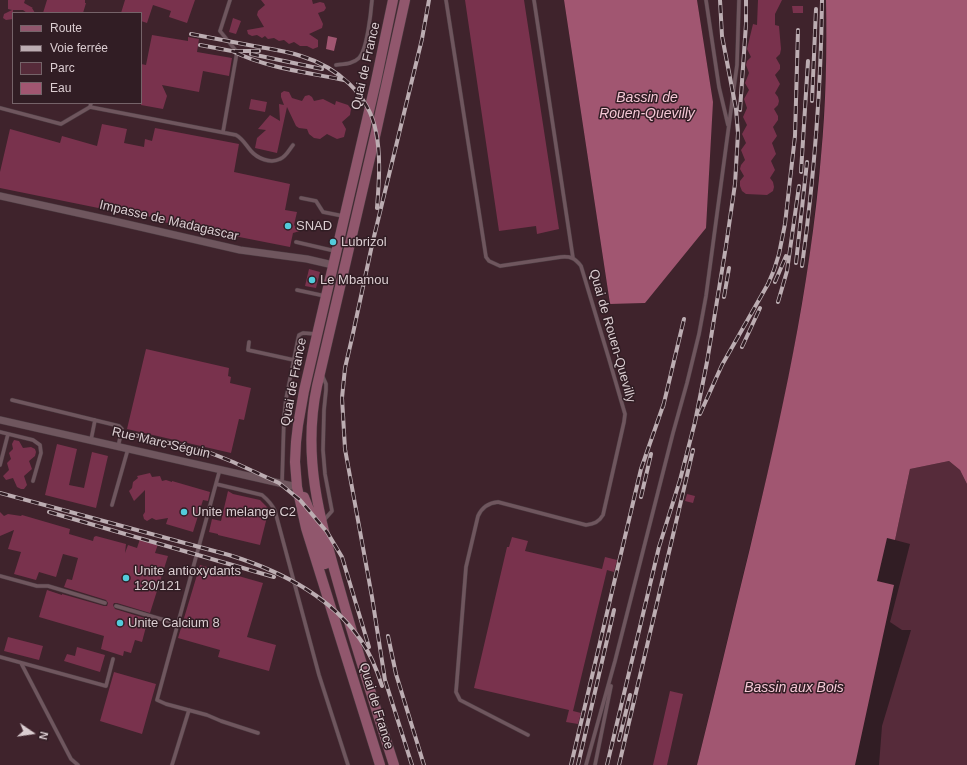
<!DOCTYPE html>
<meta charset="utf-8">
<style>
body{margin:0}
#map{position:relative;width:967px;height:765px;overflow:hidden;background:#311d24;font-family:Arial,sans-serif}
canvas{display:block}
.legend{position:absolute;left:12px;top:12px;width:130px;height:92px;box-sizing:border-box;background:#311d24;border:1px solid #756369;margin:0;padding:5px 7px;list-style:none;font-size:12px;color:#dbcdd1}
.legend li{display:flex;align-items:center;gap:8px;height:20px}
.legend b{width:20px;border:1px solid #756369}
.north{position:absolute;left:12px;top:713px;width:40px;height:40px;-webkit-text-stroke:3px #311d24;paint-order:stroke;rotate:103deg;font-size:11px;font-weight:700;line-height:16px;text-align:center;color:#dbcdd1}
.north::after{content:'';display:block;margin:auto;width:14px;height:18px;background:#dbcdd1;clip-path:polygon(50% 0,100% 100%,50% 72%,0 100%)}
</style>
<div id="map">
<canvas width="967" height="765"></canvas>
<ul class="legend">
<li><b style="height:5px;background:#91576d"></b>Route</li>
<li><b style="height:5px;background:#bcadb2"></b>Voie ferrée</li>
<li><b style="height:11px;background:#562b3a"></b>Parc</li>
<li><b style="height:11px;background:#a15671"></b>Eau</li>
</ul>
<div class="north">N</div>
</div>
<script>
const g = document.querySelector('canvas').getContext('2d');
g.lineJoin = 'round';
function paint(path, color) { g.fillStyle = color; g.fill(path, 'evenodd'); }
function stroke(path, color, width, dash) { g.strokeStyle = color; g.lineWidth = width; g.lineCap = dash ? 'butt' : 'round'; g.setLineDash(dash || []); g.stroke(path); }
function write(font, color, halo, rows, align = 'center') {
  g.font = font + ' Arial,sans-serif'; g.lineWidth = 3; g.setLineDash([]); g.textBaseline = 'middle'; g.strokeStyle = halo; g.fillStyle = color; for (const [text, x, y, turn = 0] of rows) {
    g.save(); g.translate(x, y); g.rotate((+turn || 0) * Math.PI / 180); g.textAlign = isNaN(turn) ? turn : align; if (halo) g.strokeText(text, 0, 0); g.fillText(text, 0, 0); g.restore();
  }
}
paint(new Path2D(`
 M0,0H564L610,304L645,303L713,102L697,0H826L827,59L821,156L810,255L793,355L777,435L697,765H0ZM13,13H141V103H13Z`), '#3f232c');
paint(new Path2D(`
 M949,461L960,470L967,484V765H879L882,726L911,630H902L890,622L910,544L895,540L910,469Z`), '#562b3a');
paint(new Path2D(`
 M564,0H697L713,102L706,228L645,303L610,304Z
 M826,0H967V484L960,470L949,461L910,469L895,540L887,538L877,581L894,585L855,765H697C715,693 732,621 750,548C781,419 810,289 821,156C826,104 827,52 826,0Z
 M328,36L337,38L334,51L326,49Z`), '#a15671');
paint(new Path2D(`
 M8,0H25L24,3L33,8H32L35,13H27L23,10H13V19L6,20L3,18L4,14L12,10L8,9Z
 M47,0H85V3H86L83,13H43Z
 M125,0H195L187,23L169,17L171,11L153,5L147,23L141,21V13H121Z
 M261,0H312L313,4L320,2L324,3L326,8L324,11L318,13L323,24L322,28L309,34L318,40V47L313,49L307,46H300L294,42L289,44L284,40L279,41L274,38L268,39L265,36L262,38L257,35L252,36L248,34L247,30L264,27L257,15L258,11L265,5Z
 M465,0H524L559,229L537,234L536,226L499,231Z
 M758,0H782L775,14V25L779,26L781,49L780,54L776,58L780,65V69L775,75L780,84L775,93L778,97L779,101L778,105L774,109L778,116V120L773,127L777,136L772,143L776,154L771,161L775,170L770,178L773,182L774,187L773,191L767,195L746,194L742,191L740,186V181L744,176L740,169L741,165L745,160L741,150L746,143L742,134L747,125L743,117L747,108L744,99L749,90L745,83L749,73L746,65L747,61L751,57L747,49L753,24L757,25Z
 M792,6H803V13H793Z
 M233,18L241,21L236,34L229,32Z
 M152,35L188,41V37L199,39L197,52L232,58L229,76L203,71L199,92L162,85L167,96L163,109L141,105V64L146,65Z
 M284,91L289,92L292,98L302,101L305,96L309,95L312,97L314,101L323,99L335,105L336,101L348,105L351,109L350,115L342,122L346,129L344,137L337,139L327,134L320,139L314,138L309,134L307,129L299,128L296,126L287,107L277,153L255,148L257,138L266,130L258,129L270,115L280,121L279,104L284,105L281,97V93Z
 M251,99L267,102L265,112L249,109Z
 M102,124L127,129L124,143L144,147L145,139L152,141L155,128L239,144L234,172L290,184L285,210L297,212L294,225L300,231L293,233L290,247L158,221L159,218L118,212L0,188V172L10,129L60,143L62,136L97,146Z
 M309,269L320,272L316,288L305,286Z
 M146,349L229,368L228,376L231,377L230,383L251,388L244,420L239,419L231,453L127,429Z
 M14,440L19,441L23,448L31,447L35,449L36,452L35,456L29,461L32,469L24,476L27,485L24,489H21L17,487L13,478L6,480L3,476L9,470L7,463L11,459L9,453L13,449L12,444Z
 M57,444L77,449L69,485L84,488L92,452L108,456L96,508L45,495Z
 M150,473L152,477L160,476L162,481L166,480L172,482V481L210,492L208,501L203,500L193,532L166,524L168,518L156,520L152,518L147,521L144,519L143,515L145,512V490L134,501L129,491L132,488L133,482L138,478L137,476Z
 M228,491L233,494L260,500L269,509L260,545L218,535V534L209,532L212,519L221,521Z
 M687,494L695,496L693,503L685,501Z
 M0,512L4,516L8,514L21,516L22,515L70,529L69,534L93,541L94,537L96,536L126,544L125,553L128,545L137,548L140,539L158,544L155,553L168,556L150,613L117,603H114L113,605L115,609L148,619L142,642L135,640L131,653L124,651L123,656L101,649L104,636L39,617L47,590L62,595V594L104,606H107L108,603L106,600L64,587L67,579L72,580L78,558L63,554L56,577L39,572L36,580L14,574L21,552L8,549L14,530L0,536Z
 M512,537L528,541L525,551L602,569L605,557L617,560L614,572L607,570L573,711L581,713L578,724L566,722L569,710L474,688L507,547H509Z
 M200,565L263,583L247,637L276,645L269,671L218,657L220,650L178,638Z
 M8,637L43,646L39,660L4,651Z
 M77,647L105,655L100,672L64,661L67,654L75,656Z
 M114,672L156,684L142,734L100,721Z
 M670,691L683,694L667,765H653Z`), '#79324d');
const lane = new Path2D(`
 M446,0L486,257L489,261L500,266L561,257C570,256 575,258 581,266L609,359L625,414L624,422L603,515C599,522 594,524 586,525L498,502C488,503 482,507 478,516L466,567L456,692L460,700L528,735
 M534,0L573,258
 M706,0L719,87L728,125
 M336,65C344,64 353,64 359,58C367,50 371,12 372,0
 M90,107L236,135C243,139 245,144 251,151C257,158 270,164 280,159C286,157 289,150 293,145
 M0,108L61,124L90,107L91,103
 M223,132L237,52L220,31L230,0
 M301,198L316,201L323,212L343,216
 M296,242L335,251
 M297,290L325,296
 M249,342L248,350L294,360
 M322,375L326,384V390L324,410L323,450L325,474L332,511L324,520
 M12,400L119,426L122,429L118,447
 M0,432L33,440L40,445L41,453L33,481
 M91,440L95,420
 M0,465L8,434
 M220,469L157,700L166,704L207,715L221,721L258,733
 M216,484L262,495C268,500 272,504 275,511L319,675L348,765
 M282,484L284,417L286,399L298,339L299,335L303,333L316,334
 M112,505L128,449
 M0,576L37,586H48L105,603
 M116,606L178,624
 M0,657L106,686L113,659
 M21,663L71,759L78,765
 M172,765L189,710
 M586,765L615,661L673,433L687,383L699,334L706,296L737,65L739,0
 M595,765L611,686`);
const street = new Path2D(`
 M0,196L114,221L240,250L307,259L333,265
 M0,420L297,487`);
const secondary = new Path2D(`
 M304,497L310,512L325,564
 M380,765L306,528L297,487L295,462L296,442L298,425L304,391L376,81L393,0
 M394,765C376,709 358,654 342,597C322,526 301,461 317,386L376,132L405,0`);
stroke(lane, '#4b3a40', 4.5);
stroke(street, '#4b3a40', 8);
stroke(secondary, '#4b3a40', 11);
stroke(lane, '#6f565e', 3.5);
stroke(street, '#6f565e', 7);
stroke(secondary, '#91576d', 10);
const rail = new Path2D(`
 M191,34C212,38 233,42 254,46C270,49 286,51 301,56C337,67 369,94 376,132C381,156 379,183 377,208
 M200,45L237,52
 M259,51H232C267,68 305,72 344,80
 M251,54L322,69
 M812,101L816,9
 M740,110L746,24V0
 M801,172L808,61
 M796,263L807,162
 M802,266C814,178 821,89 822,0
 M775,282L786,256
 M724,297L729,268
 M778,302L787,271L799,186
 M742,347L760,308
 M663,407L684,319
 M700,414L722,365L768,284L774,270L779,254L785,224L795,136L798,30
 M130,434L208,452L233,462L279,483L300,500L327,532L342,557L369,647
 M0,493L229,555C278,570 330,596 360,639C370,653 377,670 382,686
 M641,497L651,454
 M49,512L274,577
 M388,636L396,674L424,765
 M619,740L630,695
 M412,765L385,680L372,597L345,449L342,398L345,368L352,338L372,245L422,39L429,0
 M571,765L641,469L664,403
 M578,765L614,610
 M607,765L659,547L680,480L695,422L707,362L726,246L735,184L738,133L736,109L722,36L720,0
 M619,765L693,450`);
stroke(rail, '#bcadb2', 4);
stroke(rail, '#311d24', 2.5, [8]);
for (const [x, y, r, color] of [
 [288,226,4,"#53cbdb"],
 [333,242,4,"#53cbdb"],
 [312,280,4,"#53cbdb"],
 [184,512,4,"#53cbdb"],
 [126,578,4,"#53cbdb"],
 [120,623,4,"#53cbdb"]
]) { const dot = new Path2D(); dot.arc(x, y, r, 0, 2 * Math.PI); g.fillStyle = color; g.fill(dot); stroke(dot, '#311d24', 1.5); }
write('13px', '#dbcdd1', '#311d24', [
 ["Quai de France",366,66,-77],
 ["Impasse de Madagascar",169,221,13],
 ["Quai de Rouen-Quevilly",612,336,74],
 ["Quai de France",294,382,-79],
 ["Rue Marc Séguin",161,443,13],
 ["Quai de France",376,706,73]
]);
write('13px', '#dbcdd1', '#311d24', [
 ["SNAD",296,226],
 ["Lubrizol",341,242],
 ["Le Mbamou",320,280],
 ["Unite melange C2",192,512],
 ["Unite antioxydants",134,571],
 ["120/121",134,586],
 ["Unite Calcium 8",128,623]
], 'left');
write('italic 14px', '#f5c8d6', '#311d24', [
 ["Bassin de",647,98],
 ["Rouen-Quevilly",647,114],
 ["Bassin aux Bois",794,688]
]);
</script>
